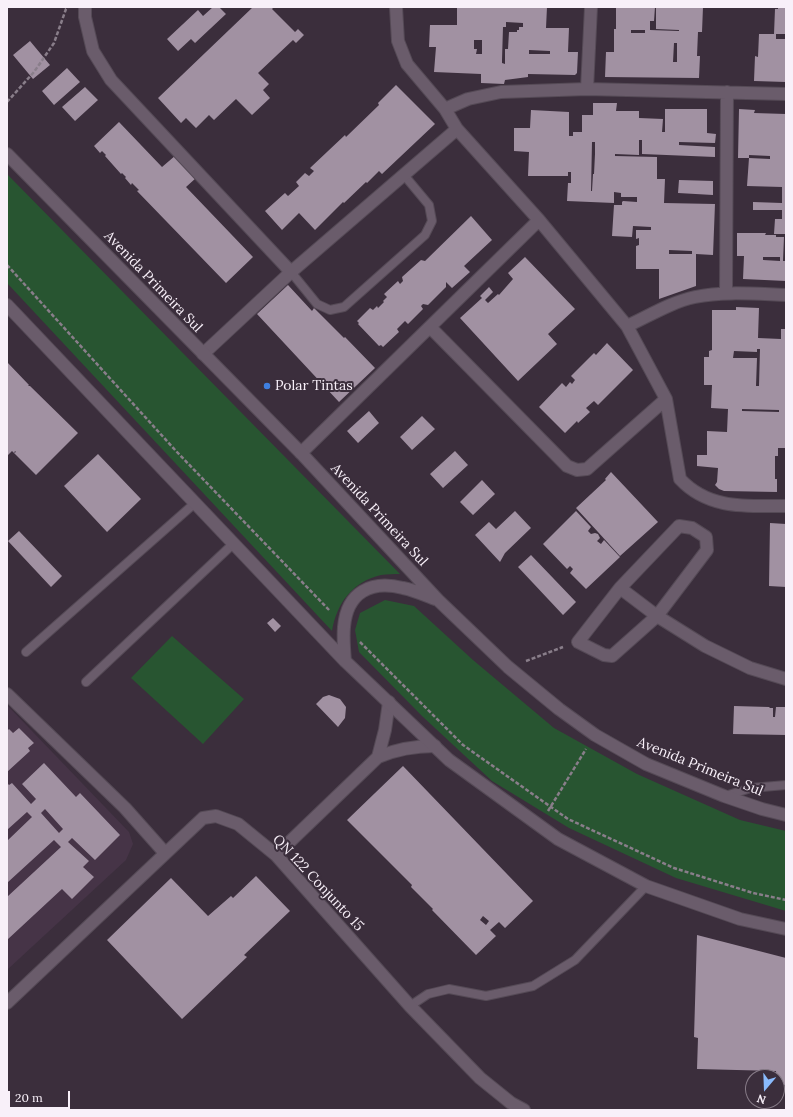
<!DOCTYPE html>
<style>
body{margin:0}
#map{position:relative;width:793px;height:1117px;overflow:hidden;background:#3b2e3c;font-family:Lora,serif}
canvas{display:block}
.frame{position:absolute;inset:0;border:8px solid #f8f0f9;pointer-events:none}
.north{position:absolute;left:745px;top:1069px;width:40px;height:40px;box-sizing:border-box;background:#3b2e3c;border:1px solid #877c88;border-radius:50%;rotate:199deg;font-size:11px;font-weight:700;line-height:16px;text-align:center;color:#f8f0f9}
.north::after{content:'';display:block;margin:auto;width:14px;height:18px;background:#89bafc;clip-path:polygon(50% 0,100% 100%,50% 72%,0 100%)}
.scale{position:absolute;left:8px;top:1091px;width:62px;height:18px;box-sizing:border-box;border:2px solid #f8f0f9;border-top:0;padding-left:5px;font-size:12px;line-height:14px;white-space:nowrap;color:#f8f0f9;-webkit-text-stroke:3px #3b2e3c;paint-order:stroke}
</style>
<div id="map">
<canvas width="793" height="1117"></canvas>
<div class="frame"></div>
<div class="north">N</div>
<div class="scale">20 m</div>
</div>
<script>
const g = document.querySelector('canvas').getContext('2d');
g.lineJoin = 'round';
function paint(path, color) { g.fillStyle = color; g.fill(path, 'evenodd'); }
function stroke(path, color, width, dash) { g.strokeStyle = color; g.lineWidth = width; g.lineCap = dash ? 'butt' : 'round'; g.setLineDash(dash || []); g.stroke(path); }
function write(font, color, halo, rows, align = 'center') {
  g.font = font + ' Lora,serif'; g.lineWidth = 4; g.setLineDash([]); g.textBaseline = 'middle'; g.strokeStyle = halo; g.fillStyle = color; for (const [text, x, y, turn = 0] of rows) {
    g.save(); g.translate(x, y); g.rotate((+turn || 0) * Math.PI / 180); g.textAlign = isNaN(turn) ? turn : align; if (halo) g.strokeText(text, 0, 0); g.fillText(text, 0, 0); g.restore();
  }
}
paint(new Path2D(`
 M7,705L129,832L133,844L126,860L7,970Z`), '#463447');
paint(new Path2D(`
 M7,174L400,574C394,574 387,574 381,575C352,582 337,603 332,631L7,283Z
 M385,600L414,606L473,660L554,728L637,774L740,820L786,831V911L676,878L569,828L492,781L422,716L359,652L355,630L360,613Z
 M172,636L244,699L203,744L131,678Z`), '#285531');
paint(new Path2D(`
 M213,7H219L226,14L195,43L191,39L178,51L167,39L198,10L203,16Z
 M253,7H274L272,9L295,32L298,29L304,35L296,43L293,40L258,73L269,84L263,90L270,98L252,115L236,99L214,120L209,115L196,128L186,118L181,123L158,98Z
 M457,7H547L546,28H569L568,52H578L577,73L575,75L528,74V77L505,80L504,84L481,83V74L434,72L436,47H429L430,25H457ZM506,22L523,23V27H519V30H517V32H509L508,49H505V64L502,63V60L503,27H506ZM474,40H482V54H476L477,49H474ZM529,50L550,51V54H529Z
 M616,7H655L654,21H650V30L678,31H679V30L656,29V7H703L702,32H698L697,56H700L699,78L605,77L606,52H614V29H616ZM631,30H645V33H631ZM674,43H677V62H673Z
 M778,8H786V34H776V39H786V82L754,81L755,56L758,57L759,34H774L775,9H778Z
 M30,41L50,65L33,79L13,55Z
 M67,68L80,82L54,105L42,91Z
 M396,85L435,124L382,174L379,171L367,183L366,182L344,203L343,202L315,230L299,213L282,230L265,211L285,193L288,196L299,186L296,182L305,173L309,176L314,171L310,168L345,135L346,137L379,105L378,103Z
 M85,87L98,100L75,121L62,107Z
 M593,103H617L616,111H639V118L663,119L662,132H665V109H707V133L716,134L715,143L679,142V145L715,147V157L642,154V140H639V155L615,154V156L657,157V179H665L664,203L715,204L713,255L696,254V286L659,299V269H636V246L639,245V238L636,239V230H651V227L633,226L632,237L612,236L614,205H622V202L623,201L637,202V197H621V193L614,192V203L567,201L568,183H571V172H568V176H528L529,152L514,151V128H530L531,110L569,112V136H573V132H582V115H593ZM592,142H595V154L594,174H593L592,191H591ZM669,250L692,251V254H669Z
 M739,109L755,110L754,113L786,114V234H774L775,219H782V210H753V202L782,203V187L747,186L749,158L770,159V156L749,155V158H738Z
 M119,122L162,167L176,155L196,178L186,187L253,257L226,283L137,191L139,190L132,183L131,185L125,178L126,177L122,173L121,174L105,156L106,155L102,151L100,153L94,146Z
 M679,180L713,181V195L678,193Z
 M471,216L492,240L464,266L470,272L452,288L446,282V287L428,305L423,304L421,306L423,309L408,324L405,321L397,329L399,332L383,347L381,345L379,346L358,324L359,323L357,321L370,308L373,310L377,306L378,308L384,302L383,301L387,297L384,294L398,281L400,284L403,281L402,277L421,260L425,261Z
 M737,233H766L765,235H776V237H784L783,261H786V281L743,279L744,256H737ZM763,257H780V261L763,260Z
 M525,257L575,309L548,334L557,344L518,381L460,318L482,298L480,296L489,287L493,292L485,300L488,303L498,294L499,295L513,279L508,273Z
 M288,285L312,311L314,308L344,338L345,337L375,368L339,402L257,314Z
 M736,307L759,308L758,338L781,339V329H786V448H778V456H775V479H777V492L724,491L719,489L715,485L717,482L718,468L697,466V455H707V431L727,432L728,409L711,408L712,385H704V357H709V351L712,350V310H736ZM757,349H760L759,386H756L757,358H733L734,351L757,352ZM742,409L779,410V412L742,411Z
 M607,343L633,370L598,405L594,401L586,408L590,412L578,423L577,421L565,433L539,407L562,383L566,387L570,382L572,384L575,380L571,376L594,353L596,355Z
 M7,362L29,385L28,386H30L78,433L36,475L14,453L16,452L15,451L14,453L12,451L7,456Z
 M369,411L379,423L358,443L347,431Z
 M422,416L435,429L412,450L400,437Z
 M455,451L468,465L443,488L430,474Z
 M98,454L141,499L107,532L64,486Z
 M611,472L658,522L620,556L576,508L606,480L605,479Z
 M482,480L495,494L473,515L460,502Z
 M515,511L531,528L505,553L500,562L475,535L489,522L496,529Z
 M576,511L591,527L588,531L591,534L595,533L598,534L600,538L597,541L601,544L604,540L620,557L586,589L570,573L573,569L570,566L567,569L543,544Z
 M770,523L786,524V587L769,586Z
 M19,531L62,576L51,587L8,541Z
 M531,555L576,602L563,615L518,567Z
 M273,618L281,626L275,632L267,623Z
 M329,695L340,699L346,707L345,718L338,727L316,704L323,697Z
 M734,706L769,707L770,708H773V717H775L776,707H786V735L733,734Z
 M19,728L34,743L28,748L30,751L7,772V731L9,729L13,733Z
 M44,763L76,797L80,793L120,835L95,860L72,838L68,842L89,861L83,867L94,877L72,899L62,889L7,940V897L61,847L54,840L7,883V841L32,817L27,812L7,830V783L9,785L12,783L31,804L36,799L22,784ZM45,809L63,829L59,833L41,813Z
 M403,766L533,901L505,928L499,922L490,930L496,936L476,955L432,910L433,909L411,887L412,885L347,820ZM483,916L489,921L486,925L480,920Z
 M256,876L290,911L244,955L247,957L182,1019L107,940L171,878L208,916L231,896L233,898Z
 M697,935L786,958V1085H777L776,1071L697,1069L698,1038L694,1037Z`), '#a191a2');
const service = new Path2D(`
 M291,272L317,304L330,310L344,307L425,235L432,221L429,205L404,175
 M26,652L195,503
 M86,682L233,544
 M725,796L751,788L786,785
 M410,1006L428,994L449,989L486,996L533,986L575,960L646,886`);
const minor = new Path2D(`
 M85,7V17L93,51L111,80L291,272
 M396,7L398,41L407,64L445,109L457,129L539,220L627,326L666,399L680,479C709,510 747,506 786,506
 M587,89L591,7
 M445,109L468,99L501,92L587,89L786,94
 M726,293L727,92
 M627,326C649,316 671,302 695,297C724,291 756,294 786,295
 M430,327L567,466L577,470L587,469L666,399
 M203,354L291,272L457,129
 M301,453L539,220
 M620,588L578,642L604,655L612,656L657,616L707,550L706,537L692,528L679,526L620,588L657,616L705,646L750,668L786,679
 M7,694L125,808L165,853
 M378,757L385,730L389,702
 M276,855L378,757C397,749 414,746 435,746
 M7,1003L203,818L216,816L238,824L276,855L410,1006L480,1078L511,1103L524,1110`);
const secondary = new Path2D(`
 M7,154L301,453L438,600L508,667L559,709L595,735L646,764L724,796L762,809L786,815
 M7,305L345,661L449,760L558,839L646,886L740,919L786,929
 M345,661C344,650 343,638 344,627C347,592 371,580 403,588C414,590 425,595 435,599`);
stroke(service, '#554a56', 10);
stroke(minor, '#554a56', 14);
stroke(secondary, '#554a56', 14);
stroke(new Path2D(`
 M7,102L34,72L54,43L66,9L68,7
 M7,265L176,451L330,611
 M360,642L463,745L568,819L674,868L753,893L786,900
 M526,661L563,647
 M548,811L586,749`), '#897e8a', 2.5, [4, 2]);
stroke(service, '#6a5c6b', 8);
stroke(minor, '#6a5c6b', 12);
stroke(secondary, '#6a5c6b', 12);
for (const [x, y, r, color] of [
 [267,386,4,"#3f7fe0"]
]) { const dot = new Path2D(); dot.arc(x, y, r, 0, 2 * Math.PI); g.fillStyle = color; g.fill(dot); stroke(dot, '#3b2e3c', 1.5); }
write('14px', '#f8f0f9', '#3b2e3c', [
 ["Avenida Primeira Sul",153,282,46],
 ["Avenida Primeira Sul",379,515,47],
 ["Avenida Primeira Sul",700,767,22],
 ["QN 122 Conjunto 15",318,883,47]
]);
write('14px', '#f8f0f9', '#3b2e3c', [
 ["Polar Tintas",275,386]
], 'left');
</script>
